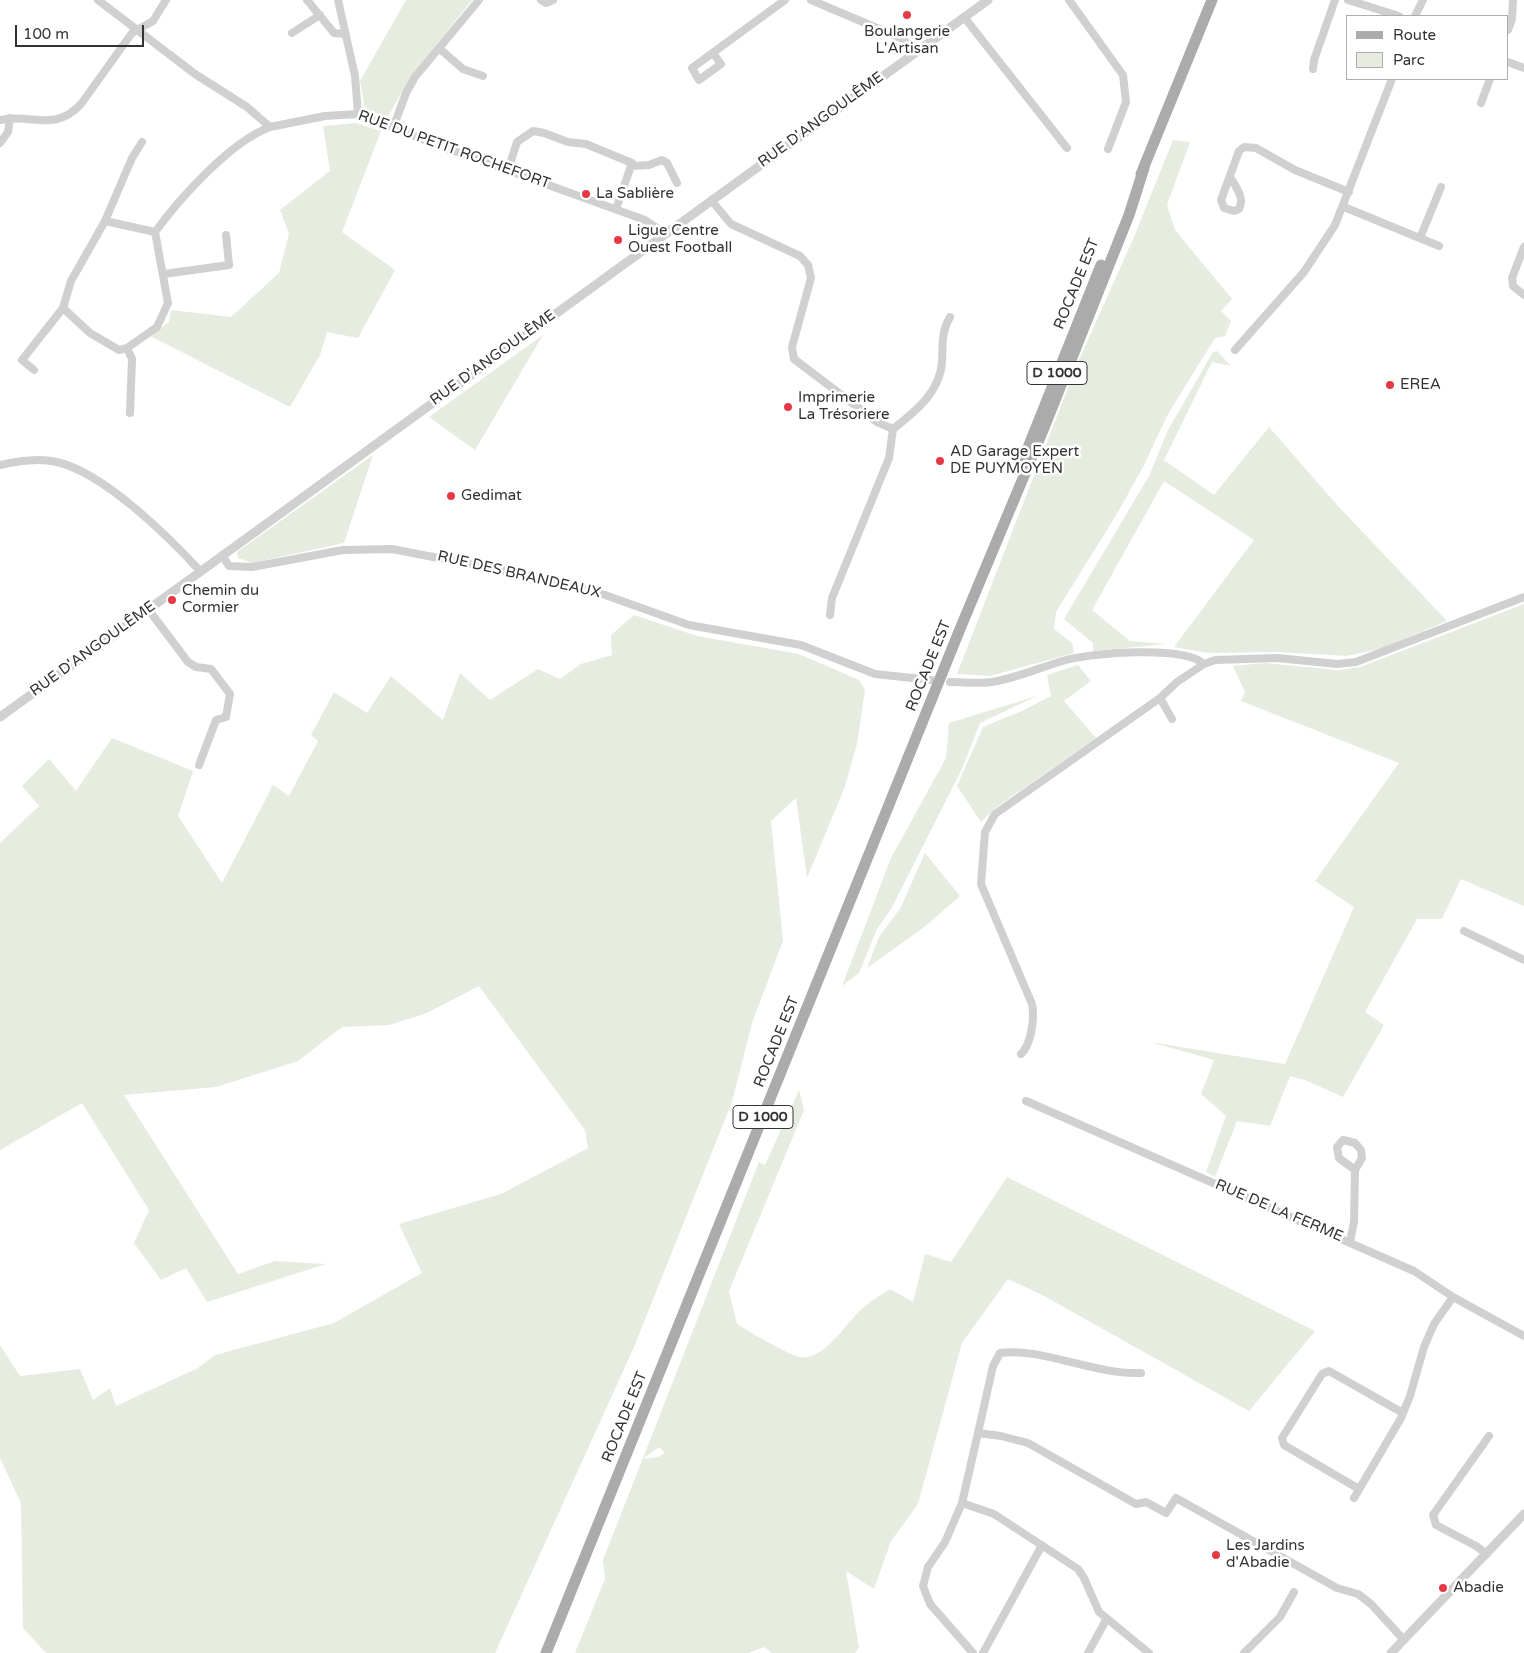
<!DOCTYPE html>
<meta charset="utf-8">
<style>
body{margin:0}
#map{position:relative;width:1524px;height:1653px;overflow:hidden;background:#fff;font-family:"Varela Round",sans-serif}
canvas{display:block}
.legend{position:absolute;left:1346px;top:15px;width:162px;height:65px;box-sizing:border-box;background:#fff;border:1px solid #adadad;margin:0;padding:6px 9px;list-style:none;font-size:15px;color:#333}
.legend li{display:flex;align-items:center;gap:10px;height:25px}
.legend b{width:25px;border:1px solid #adadad}
.scale{position:absolute;left:15px;top:25px;width:129px;height:22px;box-sizing:border-box;border:2px solid #333;border-top:0;padding-left:6px;font-size:15px;line-height:18px;white-space:nowrap;color:#333;-webkit-text-stroke:4px #fff;paint-order:stroke}
</style>
<div id="map">
<canvas width="1524" height="1653"></canvas>
<ul class="legend">
<li><b style="height:6px;background:#ababab"></b>Route</li>
<li><b style="height:14px;background:#e6ecdf"></b>Parc</li>
</ul>
<div class="scale">100 m</div>
</div>
<script>
const g = document.querySelector('canvas').getContext('2d');
g.lineJoin = 'round';
function paint(path, color) { g.fillStyle = color; g.fill(path, 'evenodd'); }
function stroke(path, color, width, dash) { g.strokeStyle = color; g.lineWidth = width; g.lineCap = dash ? 'butt' : 'round'; g.setLineDash(dash || []); g.stroke(path); }
function write(font, color, halo, rows, align = 'center') {
  g.font = font + ' "Varela Round",sans-serif'; g.lineWidth = 5; g.setLineDash([]); g.textBaseline = 'middle'; g.strokeStyle = halo; g.fillStyle = color; for (const [text, x, y, turn = 0] of rows) {
    g.save(); g.translate(x, y); g.rotate((+turn || 0) * Math.PI / 180); g.textAlign = isNaN(turn) ? turn : align; if (halo) g.strokeText(text, 0, 0); g.fillText(text, 0, 0); g.restore();
  }
}
paint(new Path2D(`
 M406,0H472L409,80L387,118L365,109L360,81Z
 M356,123L381,131L342,232L395,270L358,338L327,332L320,355L290,407L150,336L169,322L171,310L231,317L279,273L289,234L280,210L330,171L323,126Z
 M1173,140L1190,142L1167,205L1175,230L1232,299L1221,311L1231,321L1225,336L1215,338L1168,414L1143,467L1118,512L1056,612L1054,629L1072,643L1074,653L990,676L957,674L1078,362L1134,237Z
 M543,335L475,450L429,417Z
 M1217,351L1231,366L1212,362L1164,460L1214,495L1269,427L1338,506L1447,621L1380,649L1347,656L1276,652L1208,653L1174,647L1254,540L1164,481L1092,610L1130,641L1167,644L1093,651V643L1064,619L1149,476L1168,430L1213,352Z
 M373,455L344,543L252,563L238,558L237,552Z
 M1524,604V906L1461,879L1442,919H1417L1365,1012L1384,1025L1343,1097L1305,1080L1290,1076L1270,1126L1237,1121L1215,1177L1206,1172L1226,1116L1201,1094L1214,1060L1150,1042L1285,1064L1354,907L1315,881L1399,763L1241,701L1245,692L1233,666L1264,663L1339,670L1360,667Z
 M634,615L697,636L799,654L859,680L865,690L857,744L844,789L807,878L796,798L771,821L783,941L752,1023L732,1102L634,1347L495,1653H46L23,1628L21,1503L0,1458V1345L20,1376L80,1369L93,1400L110,1388L116,1406L198,1368L215,1355L334,1323L422,1273L399,1224L501,1194L588,1148L585,1130L479,986L427,1013L389,1025L342,1027L298,1061L216,1087L124,1095L238,1274L275,1261L326,1264L207,1302L186,1268L161,1280L134,1243L149,1210L82,1103L0,1150V843L39,806L22,786L49,759L76,791L112,738L193,771L178,816L222,883L273,785L289,796L318,741L311,735L334,692L367,713L391,676L443,720L460,673L490,700L538,669L560,679L581,664L612,655L611,635Z
 M1078,665L1091,681L1064,701L1096,738L995,808L981,822L957,786L983,727L1024,710L1051,696L1047,675Z
 M1037,696L980,723L962,769L891,909L877,929L859,973L842,986L891,858L946,758L949,723Z
 M925,853L960,896L923,928L867,968L879,937L900,909Z
 M799,1090L804,1110L729,1291L737,1324C748,1331 787,1354 799,1357C824,1362 847,1321 864,1307C872,1300 881,1295 890,1289L913,1302L925,1254L951,1262L1007,1177L1315,1331L1249,1411L1046,1297L1008,1279L962,1343L918,1504L891,1541L874,1589L846,1571L859,1647L855,1653H772L764,1647L749,1653H575L605,1579L603,1560L759,1162L765,1165ZM659,1447L665,1453L658,1457L643,1459Z`), '#e6ecdf');
stroke(new Path2D(`
 M98,0L195,74L247,107L270,127L325,116L358,114L438,145L645,220L657,228L662,235
 M307,0L334,33L344,34
 M338,0L355,76L358,114
 M541,0L546,3L553,0
 M811,0L903,39L916,52
 M1069,0L1123,75L1126,102L1108,149
 M1348,0L1399,16
 M1415,16L1423,0
 M964,17L1067,148
 M1508,30L1512,19L1513,0
 M292,33L320,15
 M440,49L463,69L483,76
 M713,53L721,64L699,80L692,68L785,0
 M1508,62L1524,68
 M1313,69L1314,60L1335,0
 M1481,103L1490,79
 M0,120C32,113 54,133 81,104L132,33L153,21L166,0
 M393,128L406,93L415,77L479,0
 M0,143L8,132L10,118
 M632,166L649,165L662,160L667,163L677,183
 M508,170L517,142L533,131L544,133L568,142L586,144L632,163L616,209
 M1230,177C1236,187 1245,198 1239,209L1234,211L1224,208L1221,200L1239,151L1244,147L1256,148L1295,170L1349,192
 M711,200L731,224L800,256L808,265L811,278L792,347L794,359L877,422L893,429
 M1344,207L1439,246
 M105,221L155,232C180,198 230,142 270,127
 M1420,238L1441,187
 M1524,247L1512,278L1513,286L1524,295
 M164,274L229,265L226,235
 M63,308L90,333L119,350L127,348L157,327L168,303L155,232
 M127,348L132,359L130,413
 M1235,350L1304,272L1335,225L1392,79
 M34,370L22,360L63,308L71,281L105,221L132,158L142,142
 M0,465C19,461 38,458 57,462C104,473 168,536 200,571
 M222,555L229,566L252,567L343,550L392,549L546,579L605,595L689,625L801,645L875,674L931,680
 M148,609L188,662L196,667L211,669L230,694L226,717L216,720L199,765
 M830,615L832,598L889,458L893,429C915,412 940,392 942,362C943,345 941,332 950,317
 M950,682C964,682 979,684 992,682C1017,678 1041,667 1066,660C1092,653 1184,645 1204,664
 M1160,698L1172,719
 M1464,931L1524,960
 M1021,1054C1031,1045 1035,1018 1032,1004L981,884L985,832L995,814L1160,698L1177,682L1204,664L1215,660L1277,658L1337,664L1356,662L1524,597
 M1026,1101L1414,1271L1453,1297L1524,1336
 M1350,1242L1354,1222L1355,1170L1362,1158L1361,1150L1355,1143L1343,1140L1337,1147L1339,1158L1355,1170
 M978,1433L993,1366L1000,1353C1042,1347 1093,1375 1141,1373
 M1359,1489L1284,1445L1282,1438L1322,1374L1329,1371L1403,1413
 M1354,1498L1401,1418L1410,1396L1424,1347L1434,1324L1453,1297
 M962,1503L945,1542L928,1567L923,1586L930,1604L973,1653
 M1487,1554L1476,1546L1436,1525L1433,1515L1489,1436
 M983,1653L1042,1545
 M1088,1653L1106,1620
 M1149,1653L1099,1612L1084,1578L1078,1569L994,1514L962,1503L978,1433L1001,1436L1028,1443L1136,1504L1146,1502L1166,1513L1176,1498L1337,1588L1358,1594L1371,1604L1404,1640
 M1244,1653L1280,1617L1294,1592`), '#d0d0d0', 8);
stroke(new Path2D(`
 M0,717L988,0
 M1391,1653L1524,1514`), '#d0d0d0', 9);
stroke(new Path2D(`
 M1141,174L1212,0
 M1019,470L1101,265
 M546,1653L960,629L1044,428L1129,215L1144,168`), '#ababab', 11);
for (const [x, y, r, color] of [
 [907,15,5,"#e63946"],
 [586,194,5,"#e63946"],
 [618,240,5,"#e63946"],
 [1390,385,5,"#e63946"],
 [788,407,5,"#e63946"],
 [940,461,5,"#e63946"],
 [451,496,5,"#e63946"],
 [172,600,5,"#e63946"],
 [1216,1555,5,"#e63946"],
 [1443,1588,5,"#e63946"]
]) { const dot = new Path2D(); dot.arc(x, y, r, 0, 2 * Math.PI); g.fillStyle = color; g.fill(dot); stroke(dot, '#fff', 2); }
for (const [x, y, w] of [
 [1057,373,60],
 [763,1117,60]
]) { const box = new Path2D(); box.roundRect(x - w / 2, y - 11.5, w, 23, 4); g.fillStyle = '#fff'; g.fill(box); stroke(box, '#333', 1); }
write('bold 14px', '#333', null, [
 ["D 1000",1057,373],
 ["D 1000",763,1117]
]);
write('15px', '#333', '#fff', [
 ["Boulangerie",907,32,"center"],
 ["L'Artisan",907,49,"center"],
 ["La Sablière",596,194],
 ["Ligue Centre",628,231],
 ["Ouest Football",628,248],
 ["EREA",1400,385],
 ["Imprimerie",798,398],
 ["La Trésoriere",798,415],
 ["AD Garage Expert",950,452],
 ["DE PUYMOYEN",950,469],
 ["Gedimat",461,496],
 ["Chemin du",182,591],
 ["Cormier",182,608],
 ["Les Jardins",1226,1546],
 ["d'Abadie",1226,1563],
 ["Abadie",1453,1588]
], 'left');
write('15px', '#333', '#fff', [
 ["RUE D'ANGOULÊME",821,120,-36],
 ["RUE DU PETIT ROCHEFORT",454,150,20],
 ["ROCADE EST",1077,284,-68],
 ["RUE D'ANGOULÊME",493,358,-36],
 ["RUE DES BRANDEAUX",519,575,13],
 ["RUE D'ANGOULÊME",93,649,-36],
 ["ROCADE EST",929,666,-68],
 ["ROCADE EST",777,1042,-68],
 ["RUE DE LA FERME",1279,1211,23],
 ["ROCADE EST",625,1417,-68]
]);
</script>
